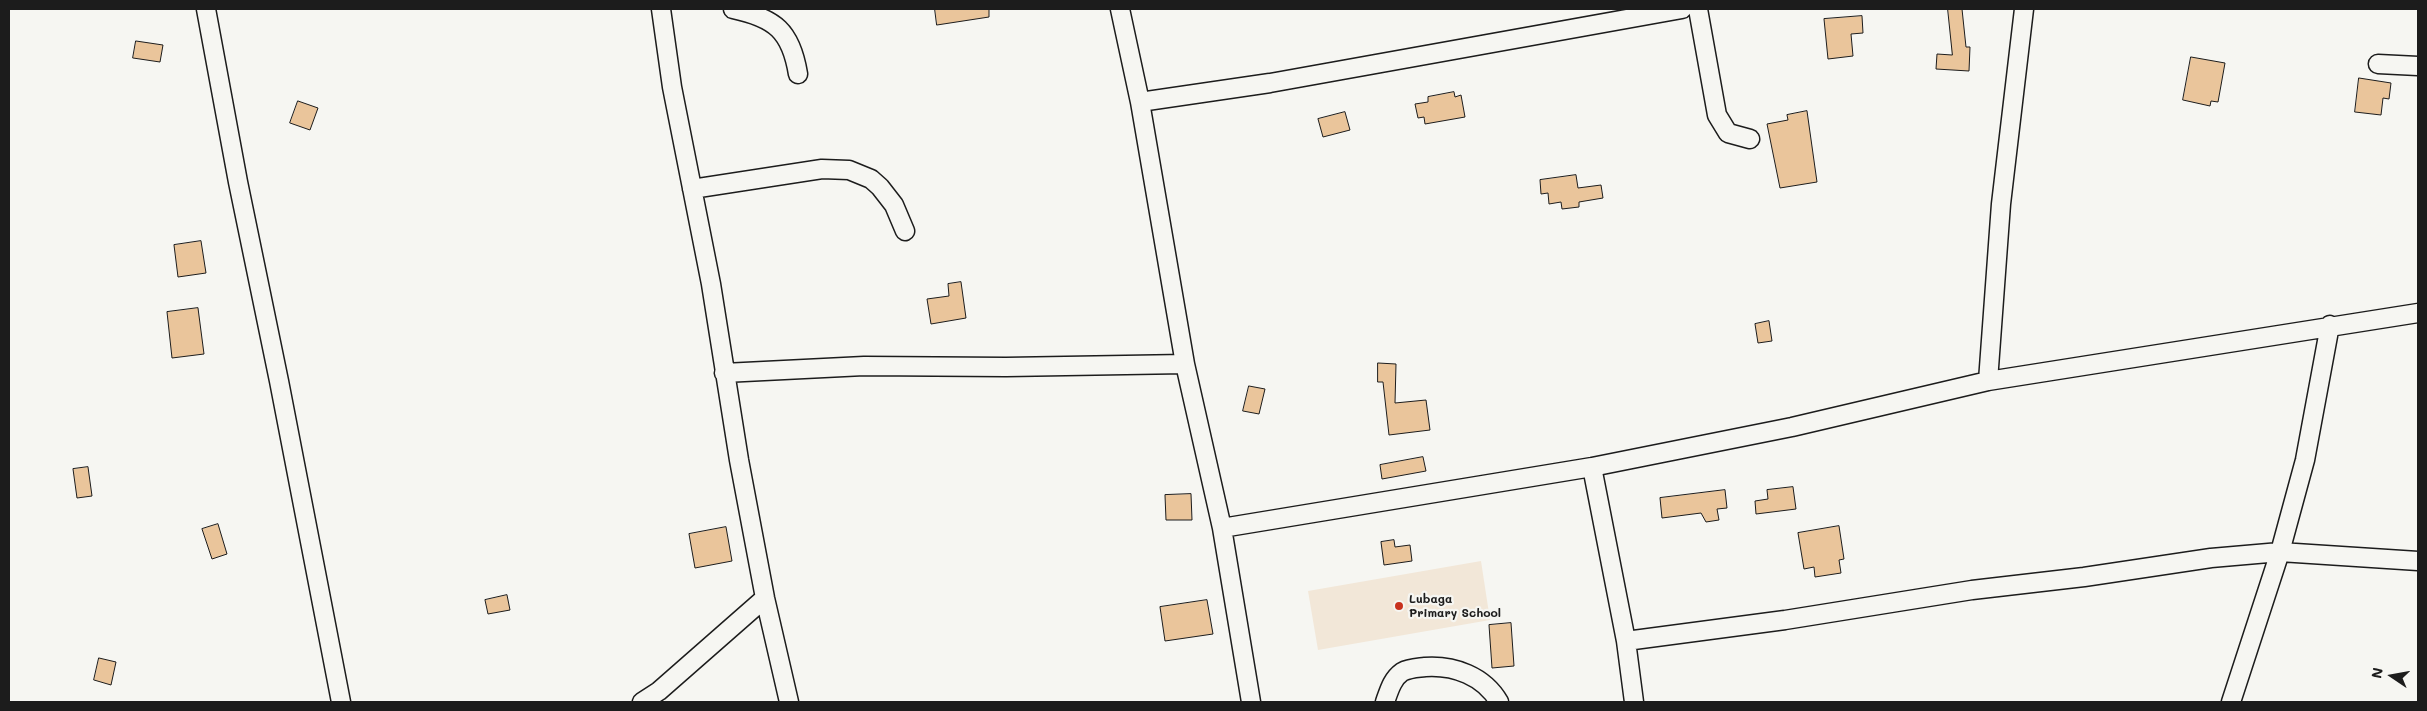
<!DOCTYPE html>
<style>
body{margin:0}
#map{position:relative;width:2427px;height:711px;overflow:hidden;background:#f6f6f2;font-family:Mali,sans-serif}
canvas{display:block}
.frame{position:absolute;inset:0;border:10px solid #1c1c1c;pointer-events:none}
.north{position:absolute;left:2367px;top:651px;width:50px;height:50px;-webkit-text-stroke:4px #f6f6f2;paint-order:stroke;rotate:282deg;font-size:14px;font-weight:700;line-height:20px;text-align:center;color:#1c1c1c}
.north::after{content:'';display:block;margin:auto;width:18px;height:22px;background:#1c1c1c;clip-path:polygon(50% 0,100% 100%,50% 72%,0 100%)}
</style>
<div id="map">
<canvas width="2427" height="711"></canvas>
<div class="frame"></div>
<div class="north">N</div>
</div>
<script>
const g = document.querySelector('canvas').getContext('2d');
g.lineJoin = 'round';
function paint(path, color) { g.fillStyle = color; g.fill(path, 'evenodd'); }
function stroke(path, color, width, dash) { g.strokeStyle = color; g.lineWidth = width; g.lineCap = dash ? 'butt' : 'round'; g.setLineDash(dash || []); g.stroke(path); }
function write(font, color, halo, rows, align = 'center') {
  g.font = font + ' Mali,sans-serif'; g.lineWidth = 4.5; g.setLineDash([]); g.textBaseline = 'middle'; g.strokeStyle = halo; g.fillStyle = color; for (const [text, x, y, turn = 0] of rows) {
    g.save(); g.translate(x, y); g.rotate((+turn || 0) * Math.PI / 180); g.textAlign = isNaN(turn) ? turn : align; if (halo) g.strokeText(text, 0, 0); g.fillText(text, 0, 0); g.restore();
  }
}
paint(new Path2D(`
 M1481,561L1490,620L1318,650L1308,591Z`), '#f2e7d8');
const building = new Path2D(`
 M935,9H989V17L937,25Z
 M1948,9H1962L1966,47H1970L1969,71L1936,69L1937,54L1952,55Z
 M1862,16L1863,33L1851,34L1853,56L1828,59L1824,19Z
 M136,41L163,45L160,62L133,58Z
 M2191,57L2225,63L2218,102L2211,101L2210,106L2183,100Z
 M2359,78L2391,83L2389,99L2383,98L2381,115L2355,112Z
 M1454,92L1455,97L1461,95L1465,117L1425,124L1424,117L1418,118L1415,104L1428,102V97Z
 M298,101L318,108L310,130L290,123Z
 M1807,111L1817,182L1780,188L1767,124L1788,120L1787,115Z
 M1345,112L1350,130L1323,137L1318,119Z
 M1576,175L1578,188L1601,185L1603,198L1579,202V207L1562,209L1561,202L1549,204L1548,193L1541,194L1540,180Z
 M201,241L206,273L178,277L174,245Z
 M961,282L966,318L931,324L927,299L949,296L948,284Z
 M198,308L204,354L172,358L167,312Z
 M1769,321L1772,341L1758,343L1755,324Z
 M1378,363L1396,364L1395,403L1426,400L1430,430L1389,435L1383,382H1378Z
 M1249,386L1265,389L1259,414L1243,411Z
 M1423,457L1426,471L1382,479L1380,465Z
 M88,467L92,496L77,498L73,469Z
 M1793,487L1796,509L1756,514L1755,501L1768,499L1767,490Z
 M1725,490L1727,508L1717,509L1719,520L1706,522L1701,513L1662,518L1660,498Z
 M1191,494L1192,520H1166L1165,495Z
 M218,524L227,554L212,559L202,529Z
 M1839,526L1844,559L1839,560L1841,573L1815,577L1814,567L1804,569L1798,533Z
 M726,527L732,561L695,568L689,534Z
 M1394,540L1395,547L1410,545L1412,561L1384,565L1381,542Z
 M507,595L510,610L488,614L485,600Z
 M1207,600L1213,634L1165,641L1160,607Z
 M1511,623L1514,666L1492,668L1489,625Z
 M99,658L116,662L111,685L94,680Z`);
paint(building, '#eac59b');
stroke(building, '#1c1c1c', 1);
const minor = new Path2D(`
 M206,9L238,182L279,381L341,702
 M661,9L672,87L711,284L739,460L765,598L789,702
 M733,9C775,18 791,31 798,74
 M1120,9L1140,102L1185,364L1222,528L1251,702
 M1698,9L1717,115L1728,133L1750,139
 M2378,64L2418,66
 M1140,102L1270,83L1682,9
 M692,189L822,169L849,170L871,179L880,187L894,205L905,231
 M724,373L864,366L1006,367L1185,364
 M1988,381L2001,204L2024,9
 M1592,467L1626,641L1634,702
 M1222,528L1592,467L1792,427L1988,381L2418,313
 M1626,641L1785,620L1972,590L2084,577L2211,558L2280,552L2418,561
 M642,702L659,691L765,598
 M1385,702C1389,691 1392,679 1402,672C1409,668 1417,668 1425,667C1454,665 1484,676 1499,702
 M2231,702L2280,552L2305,460L2330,325`);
stroke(minor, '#1c1c1c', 21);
stroke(minor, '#f6f6f2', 18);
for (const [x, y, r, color] of [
 [1399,606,5,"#c8321e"]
]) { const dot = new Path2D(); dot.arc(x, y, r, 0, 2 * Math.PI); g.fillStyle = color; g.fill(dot); stroke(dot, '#f6f6f2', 2); }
write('bold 12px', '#1c1c1c', '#f6f6f2', [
 ["Lubaga",1409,599],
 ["Primary School",1409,613]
], 'left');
</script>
